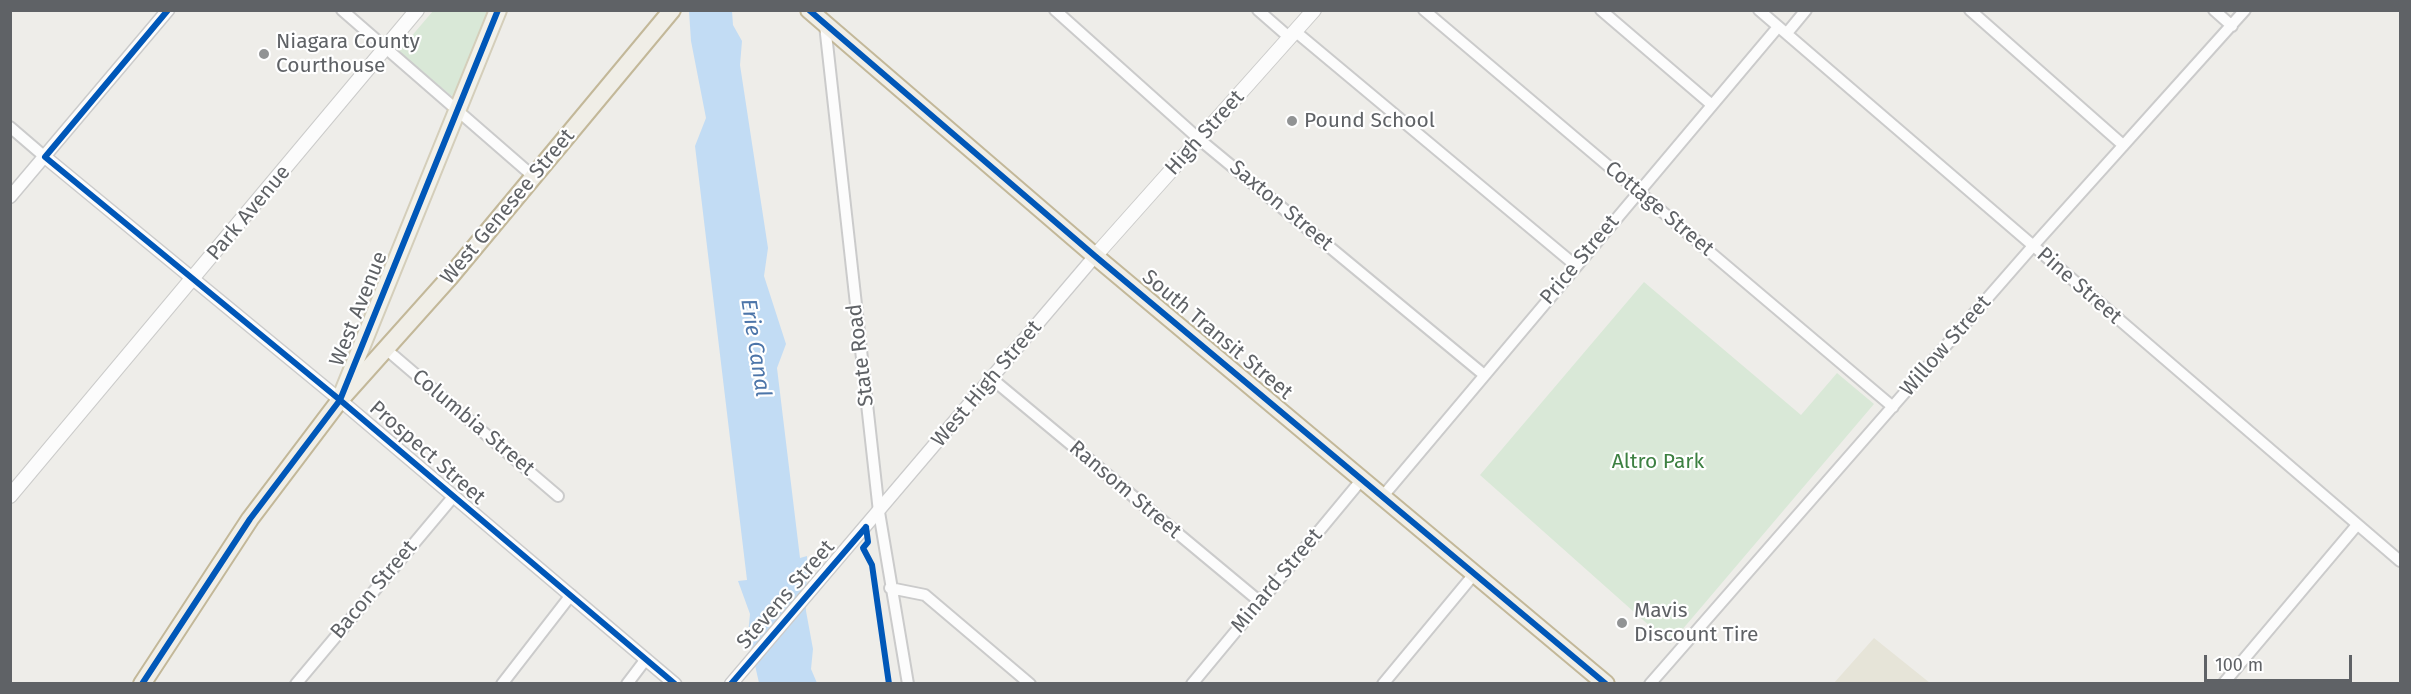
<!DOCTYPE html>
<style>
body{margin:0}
#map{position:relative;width:2411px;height:694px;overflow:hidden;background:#eeede9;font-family:"Fira Sans",sans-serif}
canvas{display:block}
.frame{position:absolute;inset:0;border:12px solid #5f6266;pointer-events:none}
.scale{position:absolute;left:2204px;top:655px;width:148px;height:27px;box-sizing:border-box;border:3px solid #5f6266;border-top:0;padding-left:8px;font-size:18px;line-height:21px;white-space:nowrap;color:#5f6266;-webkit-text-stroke:4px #fff;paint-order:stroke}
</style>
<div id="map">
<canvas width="2411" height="694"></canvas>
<div class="frame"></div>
<div class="scale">100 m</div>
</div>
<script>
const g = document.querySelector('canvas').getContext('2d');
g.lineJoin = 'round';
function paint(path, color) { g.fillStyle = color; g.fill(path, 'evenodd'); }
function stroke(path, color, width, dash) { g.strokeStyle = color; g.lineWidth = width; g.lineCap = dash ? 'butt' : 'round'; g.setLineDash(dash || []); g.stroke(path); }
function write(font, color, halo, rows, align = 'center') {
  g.font = font + ' "Fira Sans",sans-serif'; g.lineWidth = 4.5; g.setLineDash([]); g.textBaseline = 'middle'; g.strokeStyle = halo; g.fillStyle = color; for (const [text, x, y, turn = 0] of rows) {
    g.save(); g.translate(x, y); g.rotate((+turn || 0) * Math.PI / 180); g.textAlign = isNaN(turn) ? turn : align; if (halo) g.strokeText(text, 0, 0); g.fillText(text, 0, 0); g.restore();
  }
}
paint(new Path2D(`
 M1874,638L1930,683H1834Z`), '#e6e4d8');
paint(new Path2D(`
 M433,11H489L453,97L398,52Z
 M1644,282L1801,415L1837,373L1874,404L1670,644L1480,475Z`), '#d9e8d7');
paint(new Path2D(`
 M689,11H732L733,25L742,41L740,65L768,248L764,276L786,344L777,368L800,558L807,556L806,611L813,649L811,669L817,683H759L748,634L750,614L738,581L747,580L695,146L706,118L691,41Z`), '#c2dcf4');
const minor = new Path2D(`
 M342,10L534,177
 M1055,10L1199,139L1483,374
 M1258,10L1290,38
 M1424,10L1893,407
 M1601,10L1712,105
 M1759,10L2400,561
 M1970,10L2123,145
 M2214,10L2232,26
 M825,25L879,512L908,684
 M1296,32L1575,265
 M1787,33L1806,10
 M10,127L45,157
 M387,350L558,496
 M991,378L1259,601
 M1383,496L1778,27
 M890,588L925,595L1030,684
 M296,684L453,497
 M502,684L571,595
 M627,684L646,659
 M1192,684L1363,478
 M1383,684L1475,573
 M1650,684L2033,246L2245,10
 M2223,684L2357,525`);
const tertiary = new Path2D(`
 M45,157L340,400L675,684
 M10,197L168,10
 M731,684L1095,256`);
const secondary = new Path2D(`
 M1095,256L1314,10
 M10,496L417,10`);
const primary = new Path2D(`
 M341,397L498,10`);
const trunk = new Path2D(`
 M809,10L1095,256L1606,684
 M142,684L250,519L340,400L450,277L672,10`);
stroke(minor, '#cbcbcb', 14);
stroke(tertiary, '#cbcbcb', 15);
stroke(secondary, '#cbcbca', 16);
stroke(primary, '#d4ceba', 20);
stroke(trunk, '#c3b899', 20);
stroke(minor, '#fcfcfc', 10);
stroke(tertiary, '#fcfcfc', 12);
stroke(secondary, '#fcfcfc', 14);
stroke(primary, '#f2f1ea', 16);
stroke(trunk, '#f0eee7', 16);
stroke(new Path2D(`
 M168,10L45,157L340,400L675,684
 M809,10L1095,256L1606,684
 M866,527L868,542L863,548L872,565L889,684
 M142,684L250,519L340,400L498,10
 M731,684L866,527`), '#0057b8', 6);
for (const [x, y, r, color] of [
 [264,54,6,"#919394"],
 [1292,121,6,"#919394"],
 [1622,623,6,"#919394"]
]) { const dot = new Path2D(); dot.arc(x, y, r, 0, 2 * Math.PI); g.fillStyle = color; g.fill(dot); stroke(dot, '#fff', 2); }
write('21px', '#5f6266', '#fff', [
 ["Niagara County",276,42],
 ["Courthouse",276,66],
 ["Pound School",1304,121],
 ["Mavis",1634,611],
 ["Discount Tire",1634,635]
], 'left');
write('21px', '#5f6266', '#fff', [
 ["High Street",1205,133,-48],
 ["Saxton Street",1281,206,40],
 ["West Genesee Street",508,207,-50],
 ["Cottage Street",1659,209,40],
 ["Park Avenue",249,213,-50],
 ["Price Street",1580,260,-50],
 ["Pine Street",2079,286,41],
 ["West Avenue",359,309,-68],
 ["South Transit Street",1217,335,40],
 ["Willow Street",1946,346,-49],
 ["State Road",861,355,-97],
 ["West High Street",987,384,-50],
 ["Columbia Street",473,423,40],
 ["Prospect Street",427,453,41],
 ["Ransom Street",1125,490,40],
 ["Minard Street",1277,581,-50],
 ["Bacon Street",374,590,-50],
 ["Stevens Street",786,595,-49]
]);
write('21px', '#3d8042', '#fff', [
 ["Altro Park",1658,462]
]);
write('italic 22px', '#4c75a9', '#fff', [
 ["Erie Canal",755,348,81]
]);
</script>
